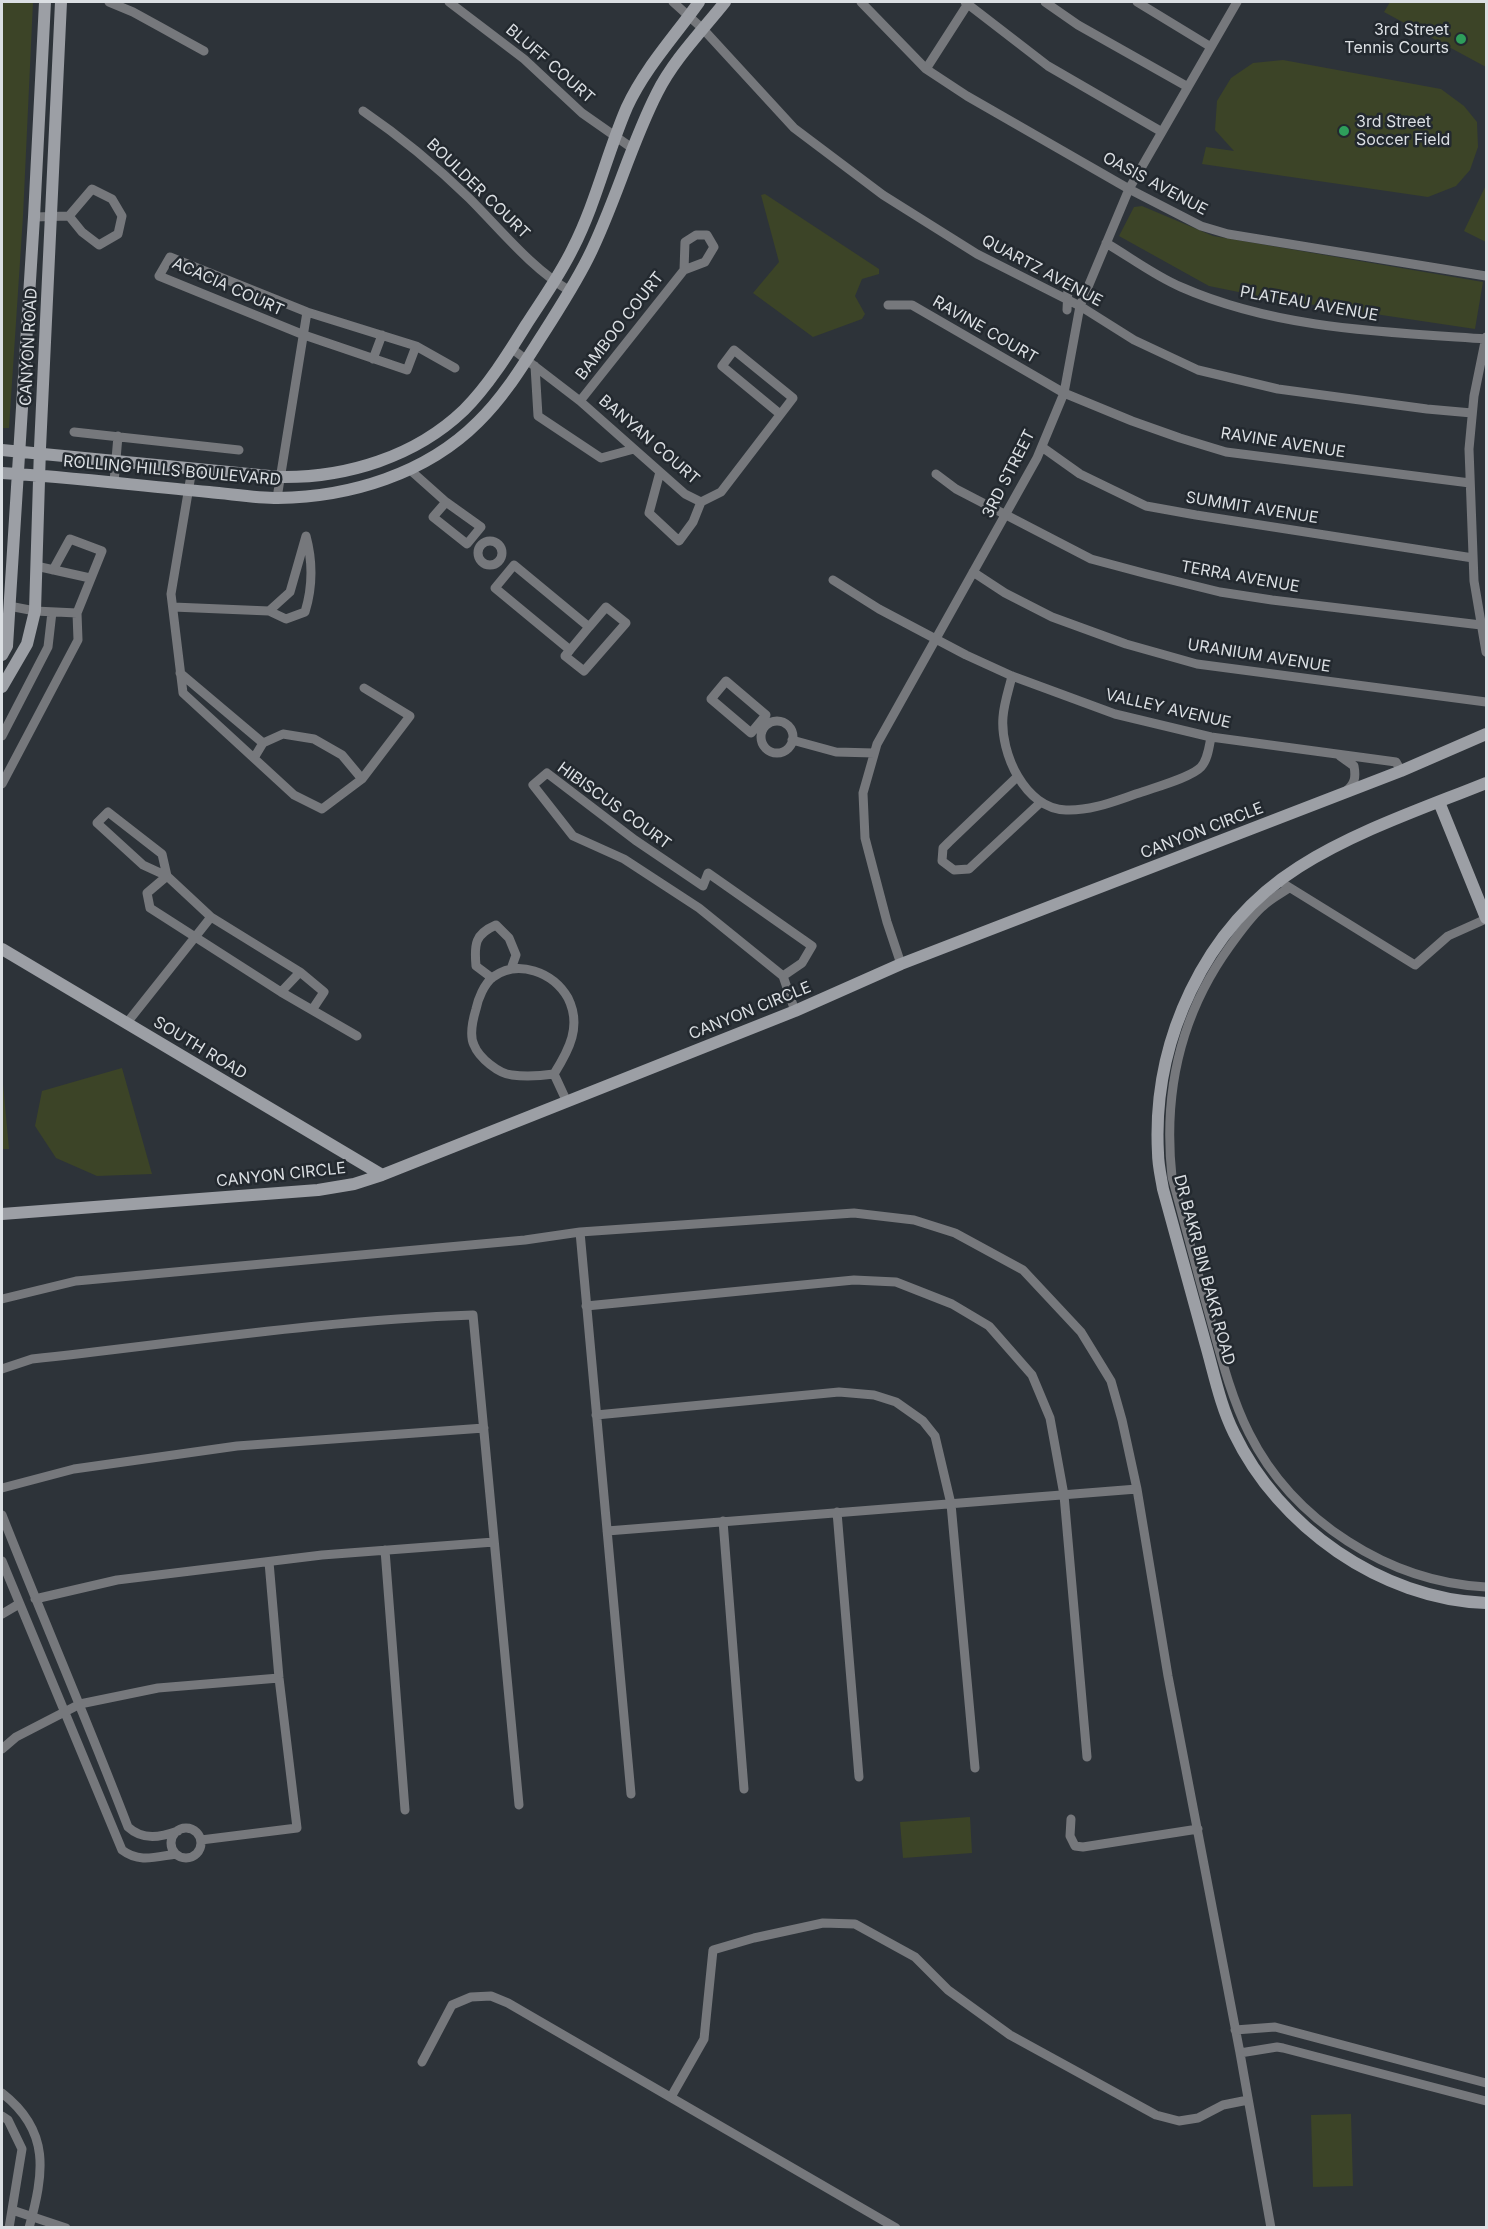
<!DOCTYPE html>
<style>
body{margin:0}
#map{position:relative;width:1488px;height:2229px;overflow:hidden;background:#2d3339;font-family:Inter,sans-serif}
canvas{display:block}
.frame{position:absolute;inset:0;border:3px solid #dbdfe3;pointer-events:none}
</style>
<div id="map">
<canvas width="1488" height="2229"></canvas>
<div class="frame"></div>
</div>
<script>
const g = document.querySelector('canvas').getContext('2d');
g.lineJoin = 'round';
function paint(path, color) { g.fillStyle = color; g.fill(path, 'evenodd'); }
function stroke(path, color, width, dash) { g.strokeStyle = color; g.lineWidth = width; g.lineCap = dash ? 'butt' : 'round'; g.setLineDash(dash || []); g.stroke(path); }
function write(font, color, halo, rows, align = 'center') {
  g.font = font + ' Inter,sans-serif'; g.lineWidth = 5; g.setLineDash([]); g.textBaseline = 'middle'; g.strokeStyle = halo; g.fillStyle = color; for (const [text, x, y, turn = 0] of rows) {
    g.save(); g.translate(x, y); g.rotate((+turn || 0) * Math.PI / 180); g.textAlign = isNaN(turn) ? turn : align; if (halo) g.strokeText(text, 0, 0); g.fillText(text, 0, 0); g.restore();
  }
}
paint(new Path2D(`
 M2,2H33L23,216L9,428H2Z
 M1390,2H1486V67L1384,12Z
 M1283,60L1441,89L1464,106L1477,122L1478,147L1470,170L1456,186L1428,197L1202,164L1206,147L1234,151L1215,130L1217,101L1231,78L1253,63Z
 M1486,185V242L1464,231Z
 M765,194L879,269V274L862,279L855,296L865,314L862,319L813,337L753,293L779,262L761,195Z
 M1142,206L1213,236L1483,282L1475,329L1268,298L1209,286L1119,236L1134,207Z
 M122,1068L152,1174L97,1176L56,1158L35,1126L42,1091Z
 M2,1073L9,1149H10H2Z
 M970,1817L972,1853L903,1858L900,1822Z
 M1351,2114L1353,2186L1313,2187L1311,2115Z`), '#3c4427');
stroke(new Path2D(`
 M109,2L133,12L204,51
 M449,2L524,59L582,113L632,148
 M673,2L703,29L794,128L883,195L977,254L1080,306L1134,340L1198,370L1278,389L1427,409L1472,413
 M861,2L926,69L967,96L1129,189L1201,226L1228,234L1486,276
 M965,2L1048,66L1162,132
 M1045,2L1078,25L1188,87
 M1137,2L1211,47
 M926,69L969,2
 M363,111C401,137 436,166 469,198C501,230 531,268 570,291
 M34,217L69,216L82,232L99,245L118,234L122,216L112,199L92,189L69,216
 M1106,243C1130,257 1155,276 1181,287C1276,329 1383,332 1486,339
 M888,305H912L1064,393L1132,421L1180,438L1226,452L1470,483
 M1067,310L1068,288
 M1486,337L1474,396L1469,449L1474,581L1486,652
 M416,346L407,370L304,335L159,276L170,257L307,312L416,346L455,368
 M511,348L580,401L685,494L701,502L721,492L793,398L734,350L722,366L780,414
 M373,359L382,335
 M535,366L538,416L601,458L634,449
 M580,401L684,270L705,262L714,247L707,235H696L685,242L684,270
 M74,432L239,450
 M1042,447L1080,474L1146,506L1196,515L1473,558
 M192,469L171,594L183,693L294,795L322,809L362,779L410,716L364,688
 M409,469L446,502
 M660,472L649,513L679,541L693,522L701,502
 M936,474L956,489L1091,559L1147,574L1220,592L1272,600L1481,625
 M114,482L118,436
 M277,498L307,312
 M446,502L481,527L467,544L433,517Z
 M478 553a12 12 0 1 1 24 0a12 12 0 1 1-24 0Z
 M514,565L589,627L570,650L495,588Z
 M36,566L90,578
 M973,572L1005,593L1052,617L1126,644L1197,664L1486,702
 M833,580L879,609L966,655L1012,676L1115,714L1211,737L1396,762L1401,771
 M9,606L35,611L77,613
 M173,607L269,611L286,619L305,612C313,586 313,562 306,536L290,592L269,611
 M570,650L565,656L584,671L626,623L606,607L589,627
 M180,673L263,743
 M1012,676C1009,689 1004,703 1003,717C1000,753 1025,809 1066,810C1093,811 1117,800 1142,792C1156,787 1192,777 1201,767C1208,759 1209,747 1211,737
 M726,681L766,715L751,733L711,699Z
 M761 737a16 16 0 1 1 32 0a16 16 0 1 1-32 0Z
 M2,736L48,647L52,612
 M792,740L836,752L874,753
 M1340,756L1354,766C1356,777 1355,784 1346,791
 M254,758L263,743L283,734L314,739L342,755L362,779
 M1017,777L949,842L943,848L942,861L954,870L969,869L1041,802
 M2,784L78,640L77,613L102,551L70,539L53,570
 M167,876L162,854L108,812L97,823L143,865L167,876L211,917L300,972L324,992L312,1010
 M167,876L147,893L150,908L281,992L357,1036
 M1284,884L1415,965L1448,936L1486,919
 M1289,888C1280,894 1270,899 1262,907C1250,918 1240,932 1230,946C1180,1015 1163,1093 1172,1177C1185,1224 1197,1271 1210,1317C1221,1357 1231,1397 1249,1433C1293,1521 1389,1582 1486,1587
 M901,964L887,922L865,838L863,793L877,744L1037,458L1064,393L1080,306L1129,189L1237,2
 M783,976L699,908L624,859L573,836L533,785L547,773L635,840L703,886L708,873L812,946L802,963L783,976L795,1011
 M492,978L476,966C474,944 475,934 496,925L509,938L516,955L511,969
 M281,992L300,972
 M126,1024L211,917
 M554,1074C540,1076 526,1077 512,1075C499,1074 479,1058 474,1045C469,1035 473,1019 476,1009C478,999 484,984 493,977C518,959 553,972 568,998C582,1026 569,1050 554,1074L567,1102
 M580,1232L631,1794
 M2,1299L76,1281L525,1240L580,1232L854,1213L914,1220L955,1233L1023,1270L1081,1332L1111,1381L1122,1420L1137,1489L1168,1676L1240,2053L1271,2228
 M586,1306L854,1280L896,1282L952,1304L989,1326L1032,1375L1050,1418L1064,1495L1087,1757
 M2,1369L32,1359C179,1343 325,1320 473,1315L519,1805
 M596,1415L839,1392L874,1395L896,1402L923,1421L935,1436L951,1504L975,1768
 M2,1488L74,1469L237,1446L484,1428
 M837,1512L859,1777
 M2,1515C43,1619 88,1722 128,1827C143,1841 161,1837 178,1831
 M723,1521L744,1789
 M607,1531L1137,1489
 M385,1550L405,1810
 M2,1561L122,1850C139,1863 155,1857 176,1854
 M35,1599L117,1580L322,1555L494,1542
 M2,1614L19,1604
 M2,1749L16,1737L80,1704L158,1688L279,1678
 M1071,1819L1070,1836L1075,1846L1083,1847L1198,1829
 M171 1843a15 15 0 1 1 30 0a15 15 0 1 1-30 0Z
 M201,1840L297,1828L279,1678L269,1562
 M1235,2030L1275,2027L1486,2083
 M1240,2053L1277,2047L1283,2048L1486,2101
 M422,2062L452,2005L471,1997L491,1996L508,2003L896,2228
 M2,2093C51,2131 44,2173 29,2228
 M671,2097L704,2039L713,1950L754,1938L823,1923L855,1924L915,1957L948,1990L1010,2035L1156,2115L1179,2121L1198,2118L1223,2105L1248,2100
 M2,2116L8,2120L22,2149L9,2228
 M12,2210L66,2228`), '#76787c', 9);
stroke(new Path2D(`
 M2,450L280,477C346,478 415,457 464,410C488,386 508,354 526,325C542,300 560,275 573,248C596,203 607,153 627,107C645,68 675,36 699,2
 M2,473C71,477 140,486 209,492C232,494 256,498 278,498C350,497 426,474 478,422C504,397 523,365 543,334C559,309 575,284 588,258C615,204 630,146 657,93C674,59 702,31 725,2
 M2,655L7,646L34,217L45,2
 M2,687L27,644L35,611L40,448L61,2
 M1486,783C1424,808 1356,831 1299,867C1204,927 1152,1042 1158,1153C1158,1165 1161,1177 1163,1189C1177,1240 1191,1291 1205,1342C1214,1373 1220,1405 1234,1433C1279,1527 1381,1599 1486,1603
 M1439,802L1486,918
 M2,949L382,1175
 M2,1214L318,1190L354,1184L382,1175L795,1011L901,964L1401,771L1486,734`), '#9c9fa5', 12);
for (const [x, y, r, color] of [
 [1461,39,6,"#2e9e5b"],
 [1344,131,6,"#2e9e5b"]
]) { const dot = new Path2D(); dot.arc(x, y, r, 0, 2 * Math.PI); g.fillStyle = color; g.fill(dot); stroke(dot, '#23292f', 2); }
write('16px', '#dbdfe3', '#23292f', [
 ["3rd Street",1449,30],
 ["Tennis Courts",1449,48],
 ["3rd Street",1356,122,"left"],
 ["Soccer Field",1356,140,"left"]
], 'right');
write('16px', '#dbdfe3', '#23292f', [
 ["BLUFF COURT",550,64,41],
 ["OASIS AVENUE",1155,184,28],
 ["BOULDER COURT",478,189,44],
 ["QUARTZ AVENUE",1042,271,28],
 ["ACACIA COURT",228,287,24],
 ["PLATEAU AVENUE",1309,304,10],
 ["BAMBOO COURT",620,326,-52],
 ["RAVINE COURT",985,330,30],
 ["CANYON ROAD",29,347,-87],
 ["BANYAN COURT",649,440,41],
 ["RAVINE AVENUE",1283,443,9],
 ["ROLLING HILLS BOULEVARD",172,471,5],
 ["3RD STREET",1009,474,-63],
 ["SUMMIT AVENUE",1252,508,9],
 ["TERRA AVENUE",1240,577,10],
 ["URANIUM AVENUE",1259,656,9],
 ["VALLEY AVENUE",1168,709,13],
 ["HIBISCUS COURT",614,806,36],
 ["CANYON CIRCLE",1202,831,-21],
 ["CANYON CIRCLE",750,1011,-22],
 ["SOUTH ROAD",200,1048,31],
 ["CANYON CIRCLE",281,1175,-6],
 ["DR BAKR BIN BAKR ROAD",1204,1270,75]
]);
</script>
